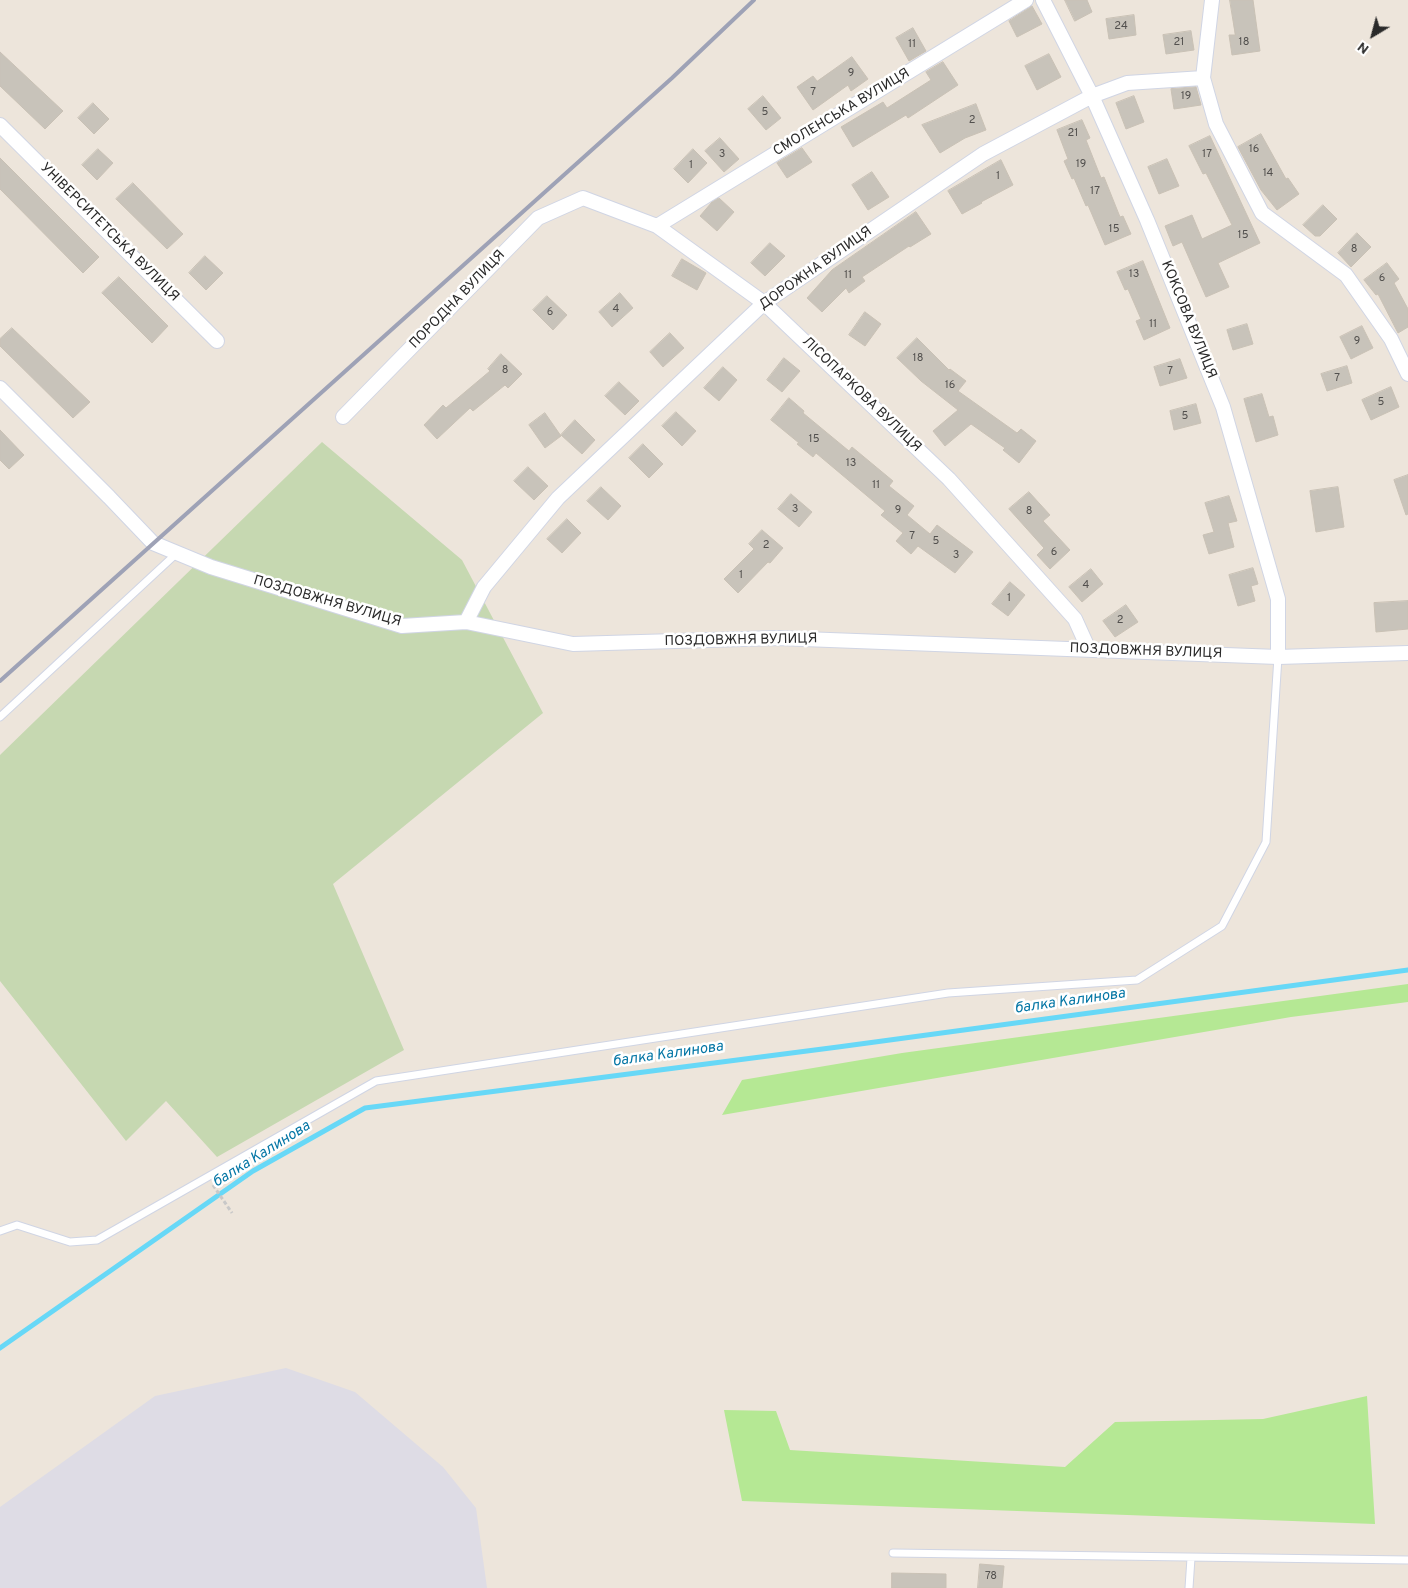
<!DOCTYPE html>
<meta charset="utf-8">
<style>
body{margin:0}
#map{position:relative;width:1408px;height:1588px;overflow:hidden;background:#ede5db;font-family:Overpass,sans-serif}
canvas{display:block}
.north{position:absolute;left:1348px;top:10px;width:50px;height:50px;-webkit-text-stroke:4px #fff;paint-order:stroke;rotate:217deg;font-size:14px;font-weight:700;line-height:20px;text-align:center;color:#2a2a2a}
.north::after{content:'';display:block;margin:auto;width:18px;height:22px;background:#2a2a2a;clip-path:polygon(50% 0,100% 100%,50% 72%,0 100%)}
</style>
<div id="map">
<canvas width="1408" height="1588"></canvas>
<div class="north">N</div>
</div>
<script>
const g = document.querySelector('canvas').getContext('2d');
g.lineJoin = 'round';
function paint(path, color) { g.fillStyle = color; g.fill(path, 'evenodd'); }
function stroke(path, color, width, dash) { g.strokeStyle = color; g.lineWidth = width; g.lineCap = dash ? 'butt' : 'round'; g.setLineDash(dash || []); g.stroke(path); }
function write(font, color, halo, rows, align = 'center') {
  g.font = font + ' Overpass,sans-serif'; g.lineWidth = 5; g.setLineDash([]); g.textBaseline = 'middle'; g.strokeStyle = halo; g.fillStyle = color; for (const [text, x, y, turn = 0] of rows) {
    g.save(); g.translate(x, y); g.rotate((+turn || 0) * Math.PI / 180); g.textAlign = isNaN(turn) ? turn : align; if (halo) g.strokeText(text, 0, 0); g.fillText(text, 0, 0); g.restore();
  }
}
paint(new Path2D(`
 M286,1368L355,1392L443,1467L476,1508L487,1588H0V1507L155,1396Z`), '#dedce5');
paint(new Path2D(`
 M1408,984V1002L1291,1017L722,1115L742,1080L902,1053Z
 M1367,1396L1375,1524L742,1501L724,1410L776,1411L790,1450L1065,1467L1115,1422L1263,1419Z`), '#b5e894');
paint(new Path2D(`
 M322,442L462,560L543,713L333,884L404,1050L217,1157L166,1101L126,1141L0,981V755Z`), '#c6d8b1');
stroke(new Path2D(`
 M0,1348L253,1171L365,1108L838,1047L1408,970`), '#67d8f7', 5);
const building = new Path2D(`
 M1065,0H1087L1092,12L1075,21Z
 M1230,0H1253L1260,51L1232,55L1229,35H1235Z
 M1032,6L1042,24L1017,37L1009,21Z
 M1134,15L1136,35L1109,39L1106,19Z
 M913,28L926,51L909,61L896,38Z
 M1191,31L1194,50L1166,54L1163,35Z
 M0,52L63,111L45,129L0,86Z
 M1049,54L1061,77L1037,90L1025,66Z
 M852,57L868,79L851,91L848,85L813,110L797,87L813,76L817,81Z
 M943,62L958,85L908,118L906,115L853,147L841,127L883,102L887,108L931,80L926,72Z
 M1196,87L1201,105L1174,109L1171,89Z
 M763,96L781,118L766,130L748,109Z
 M1134,96L1144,122L1126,129L1116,103Z
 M93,103L109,119L94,134L78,118Z
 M976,104L986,130L965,138L940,153L922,125Z
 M1082,120L1090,138L1086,140L1101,178L1104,177L1120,217L1123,216L1131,234L1105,245L1088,205L1086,206L1074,178L1072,179L1064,161L1068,159L1057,130Z
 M1261,134L1286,179L1288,178L1299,194L1277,210L1261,190L1238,147Z
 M1210,136L1260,243L1218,263L1229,287L1206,297L1182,242L1173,246L1165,226L1192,215L1202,239L1232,225L1206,173L1203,174L1189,146Z
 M720,138L739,159L724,172L705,151Z
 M802,148L812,162L787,178L777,163Z
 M98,149L113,163L97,180L82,165Z
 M693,149L707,163L688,183L674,169Z
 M0,158L99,257L83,273L0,189Z
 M1167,159L1179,186L1159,194L1148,167Z
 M1001,160L1013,185L981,202L982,203L962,214L948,191Z
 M872,172L889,197L868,210L852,185Z
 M133,183L183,234L167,249L116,199Z
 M719,198L734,212L717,231L700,216L712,202Z
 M1323,205L1337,219L1320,236H1315L1303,225Z
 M916,212L931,234L910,247L909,246L862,277L865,281L849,293L846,288L822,312L807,298L832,270Z
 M1357,233L1371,247L1351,267L1338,253Z
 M770,243L785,256L765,276L751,263Z
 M205,256L223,273L206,290L189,273Z
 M682,259L706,273L697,290L672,276Z
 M1143,261L1170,328L1144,340L1136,321L1141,319L1128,289L1125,290L1117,272Z
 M1387,263L1399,279L1394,283L1408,309V327L1398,333L1378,294L1376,295L1364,280Z
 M119,277L168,326L152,343L102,293Z
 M620,293L633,308L612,327L599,312Z
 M547,296L567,315L553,330L533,310Z
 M865,312L881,324L865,346L849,335Z
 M1247,324L1253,344L1233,350L1227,330Z
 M1362,326L1373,348L1351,359L1340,337Z
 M12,328L90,402L73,418L0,346V339Z
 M670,333L684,348L663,367L650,352Z
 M917,338L949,370L950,369L966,381L958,391L1017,433L1021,429L1036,441L1019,463L1003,450L1005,448L971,424L945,446L933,431L958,410L921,381L897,358Z
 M501,354L522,374L508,388L505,385L473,411L470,408L437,439L424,425L443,405L446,408L490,371L488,369Z
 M784,358L800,371L782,392L767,380Z
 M1180,359L1187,378L1160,386L1154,367Z
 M1347,366L1352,383L1327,391L1321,374Z
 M723,367L737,380L719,401L704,388Z
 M619,382L639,401L625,415L605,396Z
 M1391,387L1399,407L1371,420L1362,400Z
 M1262,394L1269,417L1273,416L1278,435L1256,442L1244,399Z
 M789,398L804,411L803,413L849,451L852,447L893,481L889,486L914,506L907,515L930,534L937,525L973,552L955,573L918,546L911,554L896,541L903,533L881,515L885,511L816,453L813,457L797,444L799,443L771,420Z
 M1196,404L1201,423L1174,430L1170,411Z
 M676,412L696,431L682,446L662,426Z
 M545,413L561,436L545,448L529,425Z
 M575,420L595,440L582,454L561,435Z
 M0,430L24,455L9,469L0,460Z
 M643,444L663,464L649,478L629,458Z
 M528,467L548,486L534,500L514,481Z
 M1408,475V514L1406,515L1394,480Z
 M601,487L621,506L608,520L587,501Z
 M1338,487L1344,527L1316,532L1310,491Z
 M1029,492L1050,515L1043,521L1070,550L1050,569L1037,555L1044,548L1009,509Z
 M791,494L812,512L799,527L778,509Z
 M1229,496L1237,521L1228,523L1234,547L1209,554L1203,535L1214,532L1205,503Z
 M567,519L581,533L562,553L547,539Z
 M762,530L783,548L770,563L768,562L738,593L724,579L754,549L749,544Z
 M1253,568L1258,584L1251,586L1255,601L1238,606L1229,575Z
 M1091,569L1103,584L1082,602L1069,587Z
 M1010,582L1025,595L1008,616L992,604Z
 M1408,601V629L1376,632L1374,603Z
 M1126,605L1138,622L1115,637L1103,621Z
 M980,1564L1004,1566L1002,1588H978Z
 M892,1573L946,1574V1588H892Z`);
paint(building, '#c8c3ba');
stroke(building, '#c9c1b5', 1);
const lane = new Path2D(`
 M0,717L177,553
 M0,1231L17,1225L70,1242L97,1240L376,1081L948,993L1137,980L1222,926L1266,842L1278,657
 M893,1553L1408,1560
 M1189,1588L1191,1558`);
const street = new Path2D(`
 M1043,0L1092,96L1147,220L1223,407L1278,599V657
 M1212,0L1203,78L1216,124L1262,213L1346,275L1391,339L1408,374
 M0,125L217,341
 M657,226L1026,0
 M0,388L109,497L153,543L211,567L402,626L466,622L573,644L777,638L1278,657L1408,653
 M343,417L538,218L583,198L657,226L764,303L949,479L1075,619L1089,650
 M466,622L484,587L558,498L764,303L983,154L1092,96L1127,83L1203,78`);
stroke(lane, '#d0d5e4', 9);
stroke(street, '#d0d5e4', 16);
stroke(new Path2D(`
 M213,1185L232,1213`), '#c8c8c8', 3, [4, 2.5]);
stroke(lane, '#fff', 7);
stroke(street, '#fff', 14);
stroke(new Path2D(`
 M0,681L672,78L754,0`), '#9ea2b6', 4);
write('11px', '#52504e', null, [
 ["24",1121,27],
 ["21",1179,43],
 ["18",1244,43],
 ["11",912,45],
 ["9",851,74],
 ["7",813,93],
 ["19",1186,97],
 ["5",765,113],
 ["2",972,121],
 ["21",1073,134],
 ["16",1254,150],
 ["3",722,155],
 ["17",1207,155],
 ["19",1081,165],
 ["1",691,166],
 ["14",1268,174],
 ["1",998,177],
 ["17",1095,192],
 ["15",1114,230],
 ["15",1243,236],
 ["8",1354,250],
 ["13",1134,275],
 ["11",848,276],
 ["6",1382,279],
 ["4",616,310],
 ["6",550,313],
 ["11",1153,325],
 ["9",1357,342],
 ["18",918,359],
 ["8",505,371],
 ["7",1170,372],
 ["7",1337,379],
 ["16",950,386],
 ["5",1381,403],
 ["5",1185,417],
 ["15",814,440],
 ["13",851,464],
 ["11",876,486],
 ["3",795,510],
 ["9",898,511],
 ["8",1029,512],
 ["7",912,537],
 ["5",936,542],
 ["2",766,546],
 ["6",1054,553],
 ["3",956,556],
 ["1",741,576],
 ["4",1086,586],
 ["1",1009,599],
 ["2",1120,621],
 ["78",991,1577]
]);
write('14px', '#2a2a2a', '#fff', [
 ["СМОЛЕНСЬКА ВУЛИЦЯ",842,113,-31],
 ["УНІВЕРСИТЕТСЬКА ВУЛИЦЯ",109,233,45],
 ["ДОРОЖНА ВУЛИЦЯ",816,269,-35],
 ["ПОРОДНА ВУЛИЦЯ",458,300,-46],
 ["КОКСОВА ВУЛИЦЯ",1188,320,68],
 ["ЛІСОПАРКОВА ВУЛИЦЯ",861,395,44],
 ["ПОЗДОВЖНЯ ВУЛИЦЯ",327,602,16],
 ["ПОЗДОВЖНЯ ВУЛИЦЯ",741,641,-1],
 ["ПОЗДОВЖНЯ ВУЛИЦЯ",1146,652,2]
]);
write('italic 15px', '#0476a5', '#fff', [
 ["балка Калинова",1070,1002,-8],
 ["балка Калинова",668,1055,-8],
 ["балка Калинова",262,1155,-32]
]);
</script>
